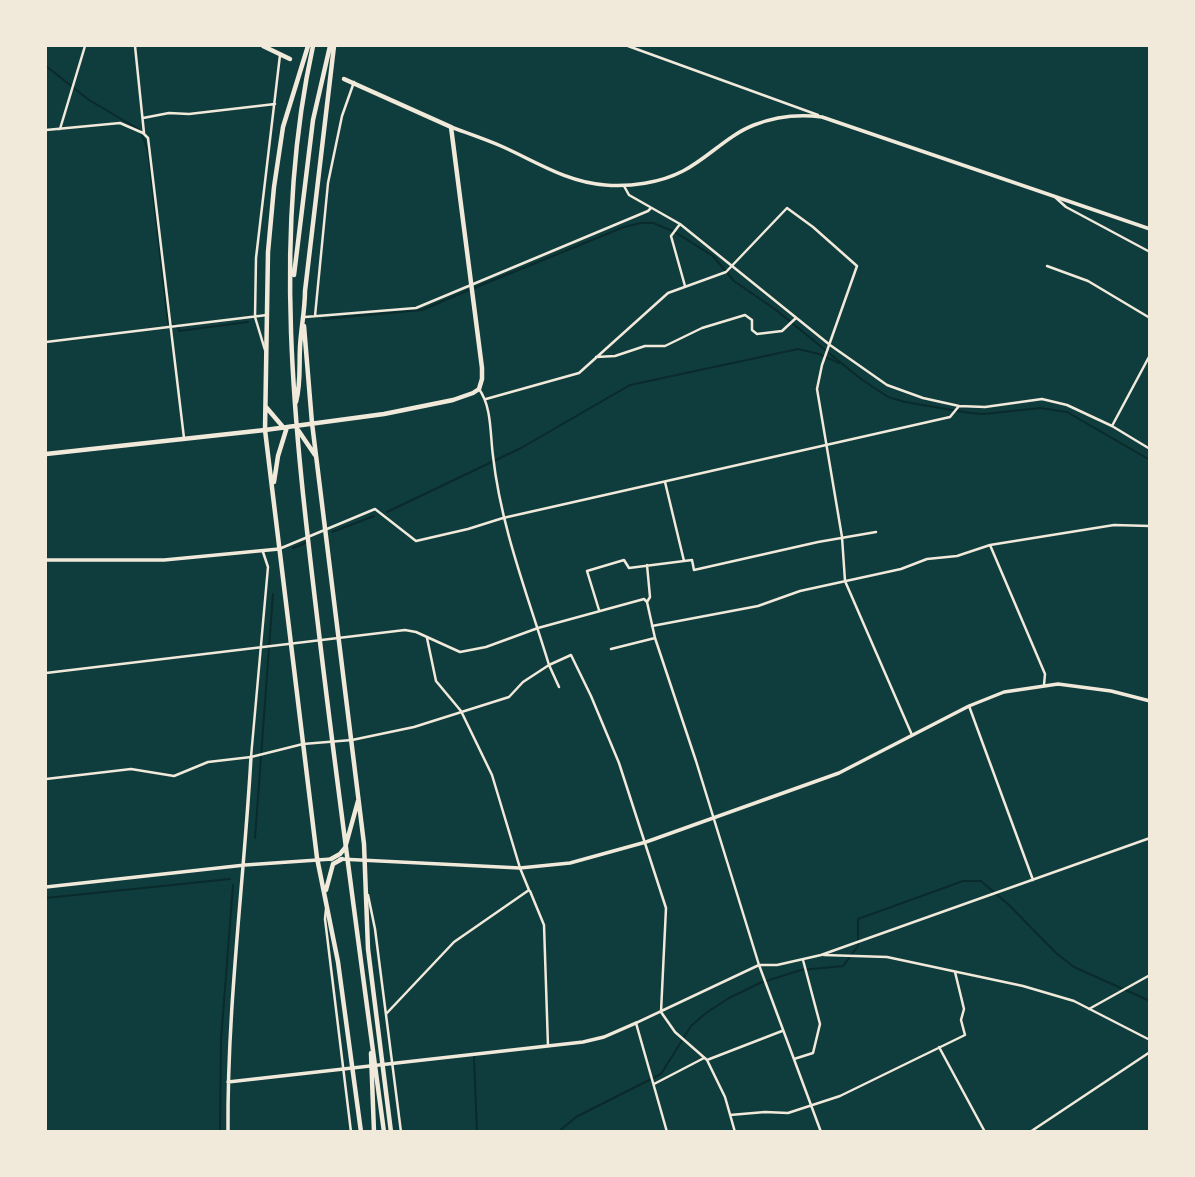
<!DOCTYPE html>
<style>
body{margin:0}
#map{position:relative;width:1195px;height:1177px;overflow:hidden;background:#0f3d3e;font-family:"IBM Plex Serif",serif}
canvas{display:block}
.frame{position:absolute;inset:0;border:47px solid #f1e9da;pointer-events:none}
</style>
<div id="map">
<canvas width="1195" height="1177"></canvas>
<div class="frame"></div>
</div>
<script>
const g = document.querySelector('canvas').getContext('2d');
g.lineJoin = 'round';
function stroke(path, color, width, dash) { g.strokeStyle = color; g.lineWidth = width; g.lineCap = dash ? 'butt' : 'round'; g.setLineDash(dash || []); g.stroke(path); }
stroke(new Path2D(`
 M46,66L89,100L140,130
 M142,135L148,151L168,322L178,327L179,331L248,322
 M474,288L624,227L641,223H653L675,232L713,256L734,281L776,310L861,379L888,397L905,402L970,413L984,414L1040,408L1067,412L1150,460
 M323,319L422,310L469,290
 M387,512L521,448L630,385L798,349L819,354L839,363
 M332,532L374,516
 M293,548L308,542
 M255,838L273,594
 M46,898L230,879
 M474,1057L477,1132
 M220,1132L221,1040L233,885
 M558,1132L576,1117L661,1074L691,1026L706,1013L729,998L760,983L801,970L843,966L858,946V919L963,881H981L1009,905L1056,953L1074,967L1150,1001`), '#0a2a2b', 2);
stroke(new Path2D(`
 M135,46L144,133
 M628,46L818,115
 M143,118L169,113L189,114L275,104
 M60,129L85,46
 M46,130L120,123L143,133L148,138L184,438
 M624,186L629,195L680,224L830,345L887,385L923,398L959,406L985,407L1042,399L1067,405L1112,426L1150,449
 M1056,198L1066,207L1150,252
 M680,224L671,236L685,286
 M1047,266L1088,281L1150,318
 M315,316L328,183L342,116L354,82
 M305,317L416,308L648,211L651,208
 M46,342L267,315
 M265,350L255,317L256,258L280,55
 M596,357L615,356L645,346H665L702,328L745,315L752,320V330L757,334L782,331L796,318
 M479,389C492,407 490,434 493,456C501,528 528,596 549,665L559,687
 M486,399L579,373L668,293L726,272L787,208L813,227L857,266L822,365L817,389L842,537L845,581L912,735
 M1112,426L1150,355
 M665,482L684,561
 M990,545L1045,674L1044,685
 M279,549L375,509L416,541L468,529L503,518L950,417L959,406
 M647,602L650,597L647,565
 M599,610L587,571L624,560L629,568L692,560L694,570L818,542L876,532
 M652,626L758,606L800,591L901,569L927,559L957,556L990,545L1114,525L1150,526
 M611,649L655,638
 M46,673L405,630L416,632L460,652L486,647L538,628L644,599L647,602L655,638L696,761L759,965L821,1132
 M969,706L1033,880
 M251,757L268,567L263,552
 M46,779L131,769L174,776L208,762L251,757L303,744L352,740L414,727L509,697L523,682L549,665L571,655L591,696L619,763L666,908L661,1012L675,1032L707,1060L725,1097L735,1132
 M530,891L544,925L548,1046
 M368,895L375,929L401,1132
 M326,909L325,919L351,1132
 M824,955L887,957L1023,986L1074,1001L1150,1040
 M1089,1009L1150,975
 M386,1014L454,942L529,890L520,868L492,775L461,711L436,681L427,638
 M939,1047L985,1132
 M794,1059L813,1053L820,1024L803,960
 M707,1060L782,1031
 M654,1084L704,1058
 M730,1115L765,1112L788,1113L840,1096L965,1035L961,1020L964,1009L955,972
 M667,1132L636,1023L759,965H777L821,955L1150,838
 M1030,1132L1150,1052`), '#f1e9da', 2.5);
stroke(new Path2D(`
 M451,127C467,133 485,139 501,146C535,161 566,182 605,185C630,187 660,183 683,171C708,158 728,135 754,125C777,116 799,114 822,117L1150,229
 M46,560H164L279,549
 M340,859L520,868L570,863L646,842L839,773L969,706L1004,692L1058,684L1111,691L1150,701
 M46,887L245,865L332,859
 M228,1082L583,1042L604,1037L636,1023
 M228,1132C227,1006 244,882 251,757`), '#f1e9da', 3.5);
stroke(new Path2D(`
 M263,46L290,59
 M308,46L283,127L274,187L268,252L265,430L317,858L338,962L361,1132
 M313,46C271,236 295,433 318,625C338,794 361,963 384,1132
 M294,275L313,120L330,46
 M304,326L312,423L364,844L368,949L391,1132
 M296,402C301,384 299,366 300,347C301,328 305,310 305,291L334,46
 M266,407L283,427
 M298,430L315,455
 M46,454L265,430L384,414L453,400L473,393L479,389L482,379V368L451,127L344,79
 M274,482L278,456L287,427
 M331,859L340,854L345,848L358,801
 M326,890L333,864L342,859
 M371,1053L374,1132`), '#f1e9da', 4.5);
</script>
